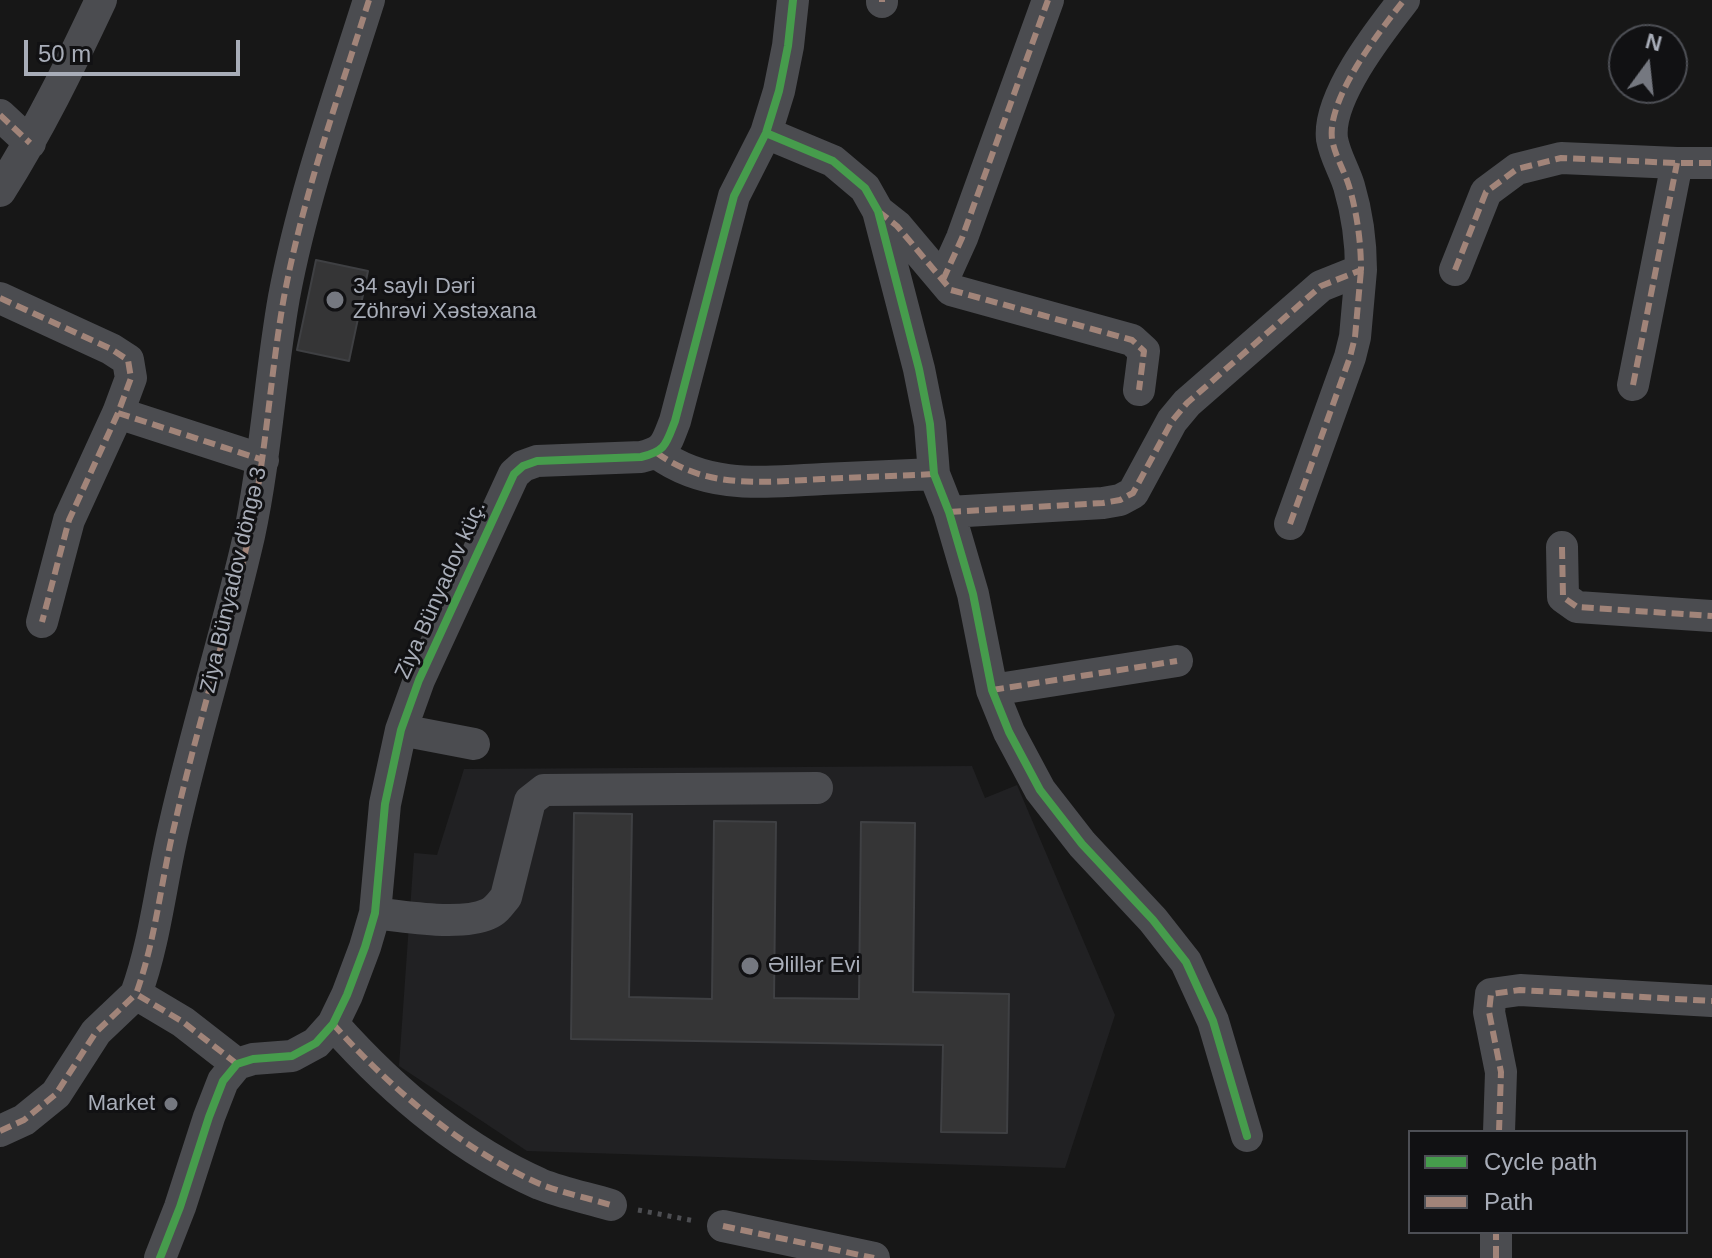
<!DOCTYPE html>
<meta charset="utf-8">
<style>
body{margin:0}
#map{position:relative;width:1712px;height:1258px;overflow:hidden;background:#171717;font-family:Arial,sans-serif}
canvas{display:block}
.legend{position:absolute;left:1408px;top:1130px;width:280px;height:104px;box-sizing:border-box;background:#111113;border:2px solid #4d4f55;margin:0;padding:10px 14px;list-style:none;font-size:24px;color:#a8adb8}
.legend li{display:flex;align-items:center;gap:16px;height:40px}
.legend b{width:40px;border:2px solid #4d4f55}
.north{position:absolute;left:1608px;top:24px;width:80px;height:80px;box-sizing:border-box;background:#111113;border:2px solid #4d4f55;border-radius:50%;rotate:15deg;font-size:22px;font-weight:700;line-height:32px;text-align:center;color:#a8adb8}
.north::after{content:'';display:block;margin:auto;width:28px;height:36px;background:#757880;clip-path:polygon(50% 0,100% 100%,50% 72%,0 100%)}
.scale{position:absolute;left:24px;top:40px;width:216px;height:36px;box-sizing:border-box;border:4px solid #a8adb8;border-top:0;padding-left:10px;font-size:24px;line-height:28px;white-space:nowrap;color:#a8adb8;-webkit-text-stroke:6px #111113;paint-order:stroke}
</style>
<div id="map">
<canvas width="1712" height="1258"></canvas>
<ul class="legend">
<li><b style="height:10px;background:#469c4c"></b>Cycle path</li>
<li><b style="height:10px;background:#a18479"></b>Path</li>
</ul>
<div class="north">N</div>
<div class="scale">50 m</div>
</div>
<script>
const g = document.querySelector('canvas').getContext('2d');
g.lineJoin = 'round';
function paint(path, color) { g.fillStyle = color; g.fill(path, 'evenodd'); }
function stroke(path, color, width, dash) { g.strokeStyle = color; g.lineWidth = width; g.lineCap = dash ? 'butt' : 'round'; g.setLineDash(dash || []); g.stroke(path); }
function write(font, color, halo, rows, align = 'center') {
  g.font = font + ' Arial,sans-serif'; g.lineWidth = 6; g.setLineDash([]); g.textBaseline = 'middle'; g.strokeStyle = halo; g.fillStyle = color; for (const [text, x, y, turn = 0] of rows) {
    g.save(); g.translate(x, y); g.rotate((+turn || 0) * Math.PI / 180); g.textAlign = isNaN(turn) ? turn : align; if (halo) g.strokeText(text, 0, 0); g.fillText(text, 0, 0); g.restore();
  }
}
paint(new Path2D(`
 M972,766L985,798L1017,785L1115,1015L1065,1168L527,1151L399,1066L414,853L437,855L464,769Z`), '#212123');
const building = new Path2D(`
 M316,260L368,271L349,361L297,350Z
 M574,813L632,814L629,997L712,999L714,821L776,822L774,998L859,999L861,822L915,823L913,992L1009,994L1007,1133L941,1132L943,1045L571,1039Z`);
paint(building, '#353536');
stroke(building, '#3f4043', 2);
stroke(new Path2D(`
 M638,1210L695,1221`), '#4d4e52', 5, [4, 6]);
stroke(new Path2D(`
 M882,2V0
 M0,115L30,143
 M766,133L833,161L865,188L878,211L919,369L930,424L934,474L949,512L973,594L992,690L1009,732L1040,790L1082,844L1153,920L1186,962L1213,1021L1247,1136
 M0,191C39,129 70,66 101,0
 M878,211L897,226L951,290L1132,340L1144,351L1139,390
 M1455,270L1486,192L1517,169L1561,158L1677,163H1712
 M943,280L962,238L1048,0
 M0,298L111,349L128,360L131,378L118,413L69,520L42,622
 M1633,385L1677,163
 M118,413L263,460
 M657,453C708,490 764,482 823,479C860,477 897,476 934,474
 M949,512L1103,503L1120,500L1133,493L1172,421L1187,403L1321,286L1361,270C1361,242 1357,213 1349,186C1344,170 1335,156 1332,139C1327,98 1379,32 1404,0
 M1290,524L1350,357L1355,337L1361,270
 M1562,547L1563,597L1577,607L1712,616
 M992,690L1177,661
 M401,730L474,744
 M375,913C404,917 462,926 488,914C496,911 501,903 506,897L530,801L544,790L817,788
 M333,1024C390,1088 461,1149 540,1184C562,1193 588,1198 611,1205
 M237,1064L183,1022L136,994C156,939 161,880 175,823C197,727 227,632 249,536C266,457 270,376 284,297C303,196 338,98 369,0
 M0,1131L24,1120L56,1094L96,1032L136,994
 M1499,1132L1501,1072L1489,1012L1491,994L1520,990L1712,1001
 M723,1226L874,1258
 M160,1258L180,1207L209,1117L223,1081L237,1064L253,1059L292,1056L316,1043L333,1024L347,995L365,947L375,913L385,804L401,730L419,680L514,474L523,466L537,461L641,457C666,451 666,444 675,421L734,196L766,133L779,91L788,46L793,0
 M1496,1258V1232`), '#4b4c50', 32);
stroke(new Path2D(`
 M882,2V0
 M0,115L30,143
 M878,211L897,226L951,290L1132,340L1144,351L1139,390
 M1455,270L1486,192L1517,169L1561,158L1677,163H1712
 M943,280L962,238L1048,0
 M0,298L111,349L128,360L131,378L118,413L69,520L42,622
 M1633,385L1677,163
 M118,413L263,460
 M657,453C708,490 764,482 823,479C860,477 897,476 934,474
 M949,512L1103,503L1120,500L1133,493L1172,421L1187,403L1321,286L1361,270C1361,242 1357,213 1349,186C1344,170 1335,156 1332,139C1327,98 1379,32 1404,0
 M1290,524L1350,357L1355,337L1361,270
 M1562,547L1563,597L1577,607L1712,616
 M992,690L1177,661
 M333,1024C390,1088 461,1149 540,1184C562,1193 588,1198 611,1205
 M237,1064L183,1022L136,994C156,939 161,880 175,823C197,727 227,632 249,536C266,457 270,376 284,297C303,196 338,98 369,0
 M0,1131L24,1120L56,1094L96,1032L136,994
 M1499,1132L1501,1072L1489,1012L1491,994L1520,990L1712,1001
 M723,1226L874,1258
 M1496,1258V1232`), '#a18479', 6, [12, 6]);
stroke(new Path2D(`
 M766,133L833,161L865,188L878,211L919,369L930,424L934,474L949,512L973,594L992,690L1009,732L1040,790L1082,844L1153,920L1186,962L1213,1021L1247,1136
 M160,1258L180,1207L209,1117L223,1081L237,1064L253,1059L292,1056L316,1043L333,1024L347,995L365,947L375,913L385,804L401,730L419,680L514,474L523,466L537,461L641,457C666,451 666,444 675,421L734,196L766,133L779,91L788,46L793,0`), '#469c4c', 8);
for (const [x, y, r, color] of [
 [335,300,10,"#757880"],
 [750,966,10,"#757880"],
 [171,1104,8,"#757880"]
]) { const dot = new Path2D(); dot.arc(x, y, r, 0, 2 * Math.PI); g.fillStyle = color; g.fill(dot); stroke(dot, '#111113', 3); }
write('22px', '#a8adb8', '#111113', [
 ["34 saylı Dəri",353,287],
 ["Zöhrəvi Xəstəxana",353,312],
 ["Əlillər Evi",768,966],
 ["Market",155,1104,"right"]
], 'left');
write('22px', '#a8adb8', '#111113', [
 ["Ziya Bünyadov döngə 3",234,580,-77],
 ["Ziya Bünyadov küç.",441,590,-66]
]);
</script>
